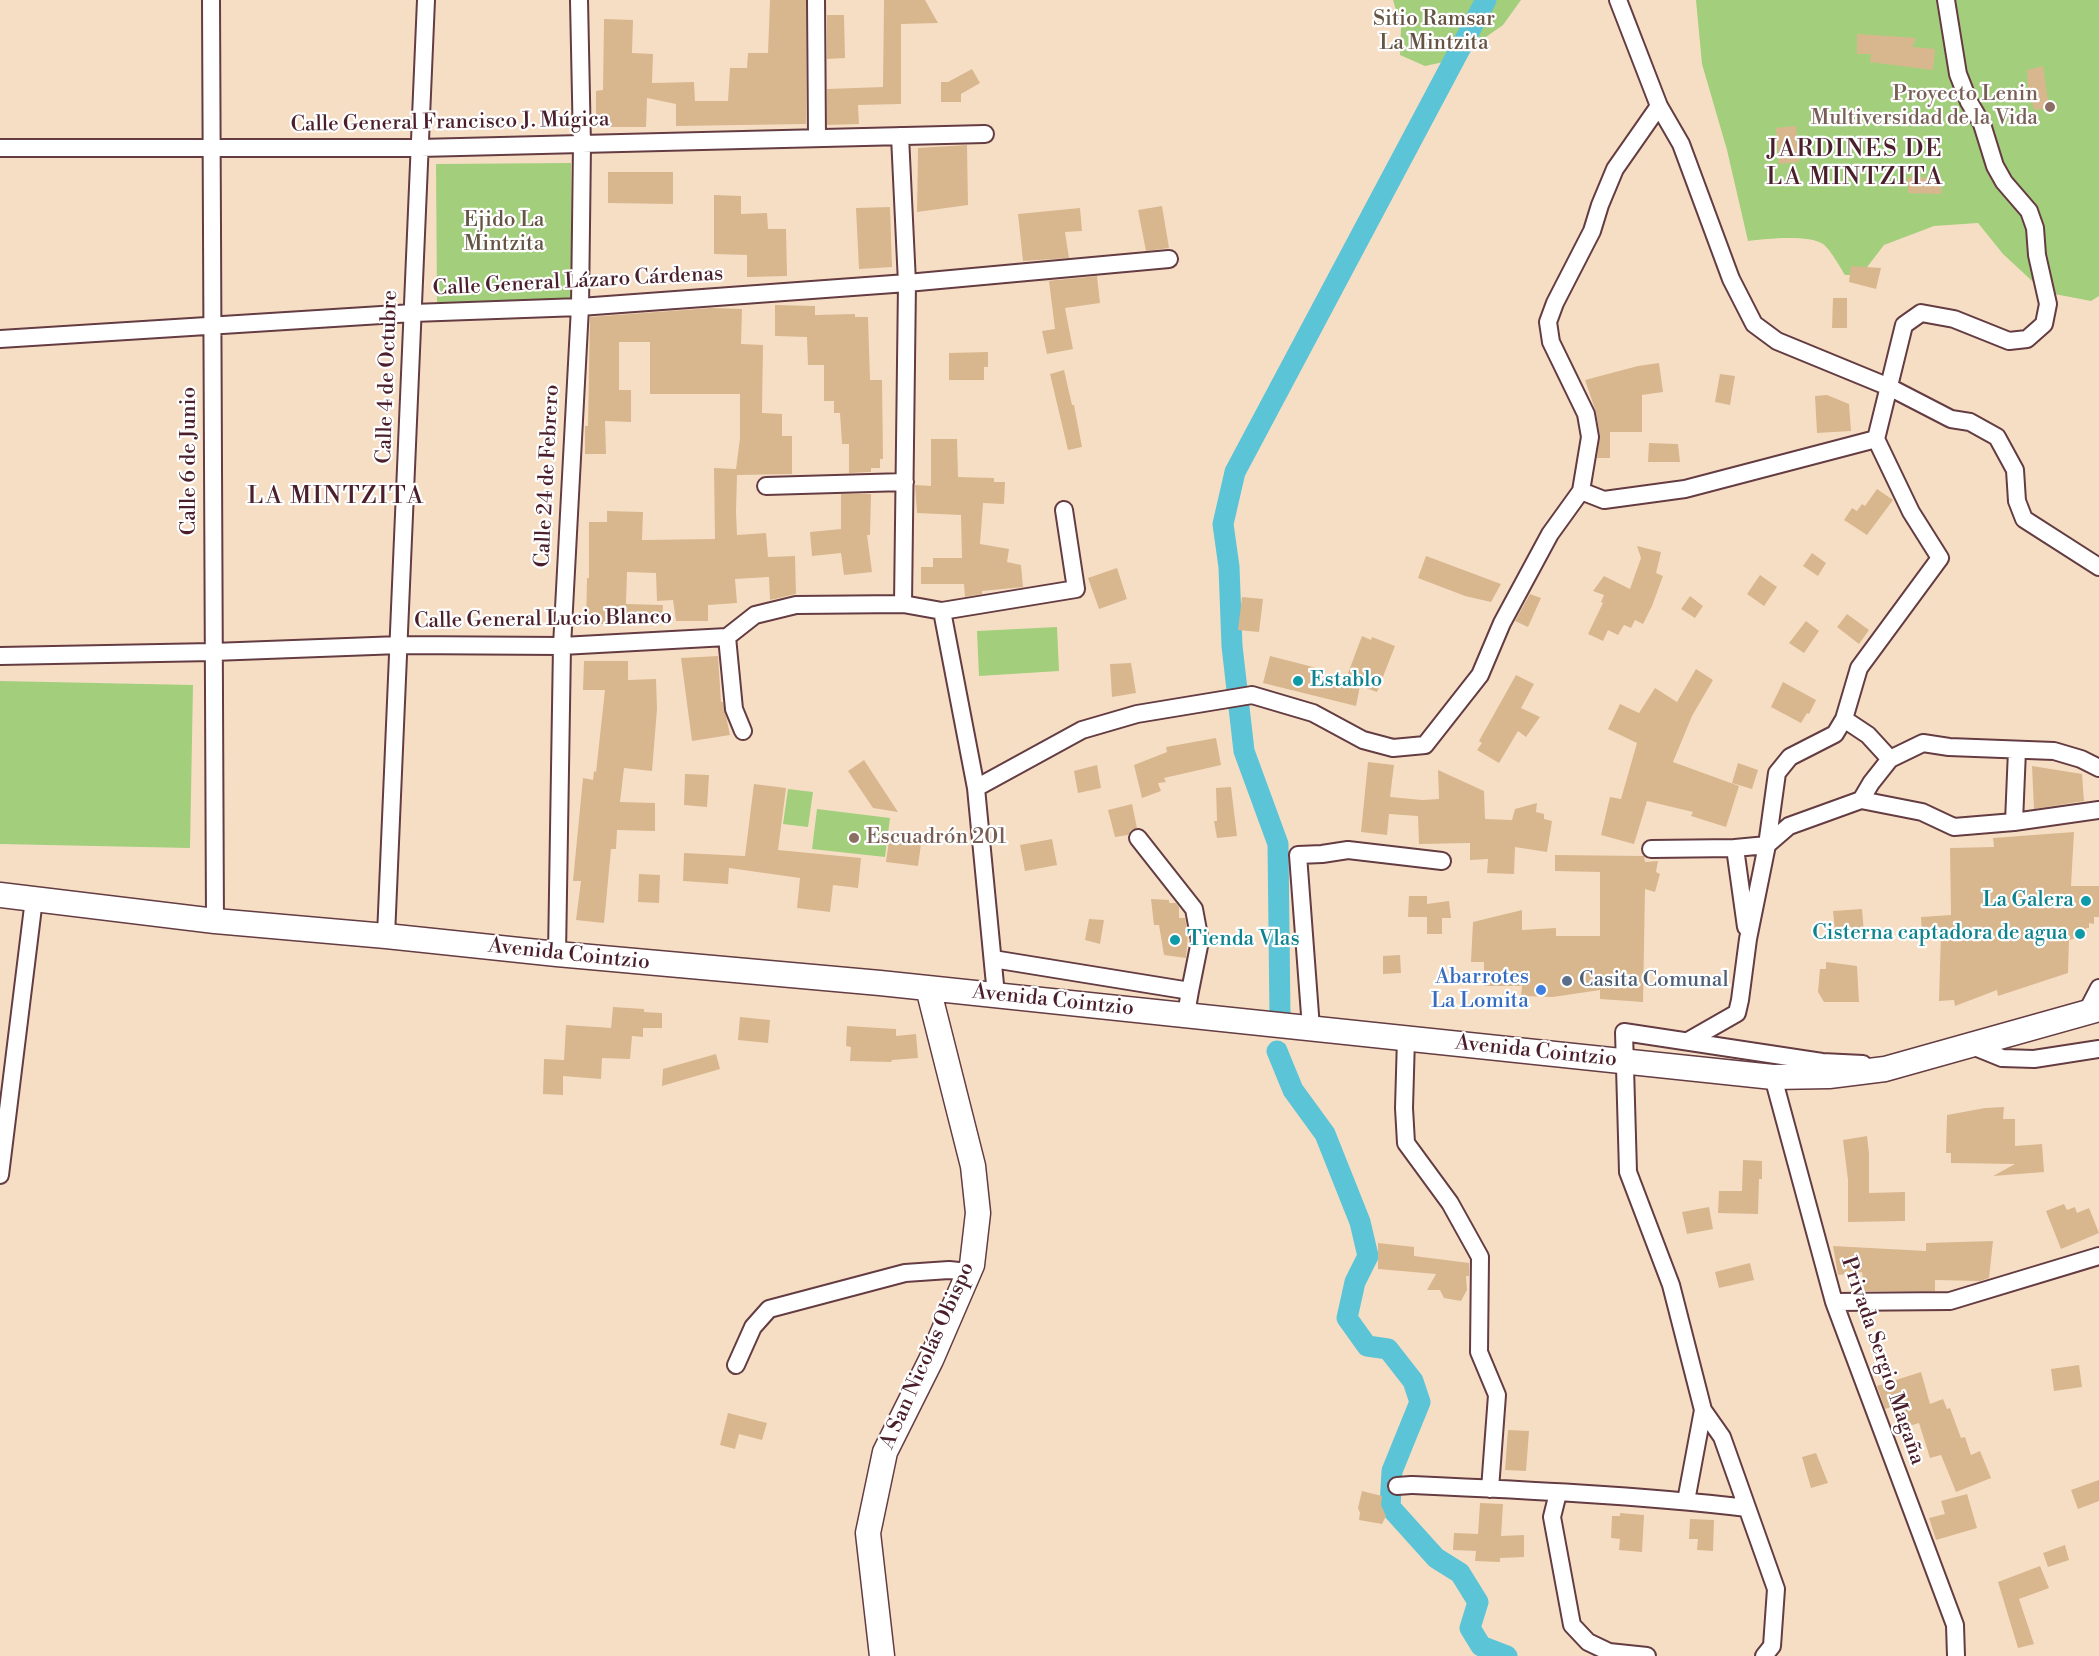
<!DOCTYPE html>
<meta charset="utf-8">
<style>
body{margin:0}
canvas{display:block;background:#f6dec5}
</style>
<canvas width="2099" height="1656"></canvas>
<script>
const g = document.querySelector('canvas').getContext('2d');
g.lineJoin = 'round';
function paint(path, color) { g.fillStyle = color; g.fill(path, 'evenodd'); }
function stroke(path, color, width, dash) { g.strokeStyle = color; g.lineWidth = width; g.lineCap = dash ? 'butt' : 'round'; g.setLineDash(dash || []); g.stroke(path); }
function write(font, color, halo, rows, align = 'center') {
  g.font = font + ' "Libre Bodoni",serif'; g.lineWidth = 4.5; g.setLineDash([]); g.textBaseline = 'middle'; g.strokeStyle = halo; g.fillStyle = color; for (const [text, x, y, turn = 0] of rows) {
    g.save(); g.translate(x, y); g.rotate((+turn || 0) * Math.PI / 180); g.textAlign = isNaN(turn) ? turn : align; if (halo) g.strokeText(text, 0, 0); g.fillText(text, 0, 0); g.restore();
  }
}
paint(new Path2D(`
 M1393,0H1521L1503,25L1453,60L1425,66L1400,55L1401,27Z
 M1696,0H2099V296L2091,301L2044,292L2003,254L1978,223L1934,226L1884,245L1861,275H1845C1840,267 1830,249 1823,244C1808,234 1766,239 1748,241L1727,150L1702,64Z
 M571,163L572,302H437L436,164Z
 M1057,627L1059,671L979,676L977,631Z
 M0,681L193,685L190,848L0,844Z
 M788,789L813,792L808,827L783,824Z
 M817,809L890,818L885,857L812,849Z`), '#a3cf7c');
stroke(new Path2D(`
 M1280,1017L1278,844L1244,751L1232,646L1229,567L1223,524L1235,472L1486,0
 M1277,1051L1293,1090L1325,1134L1360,1222L1368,1256L1355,1282L1347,1318L1367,1346L1388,1349L1413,1381L1420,1402L1392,1471L1390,1507L1436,1558L1460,1573L1478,1602L1470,1628L1481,1646L1507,1656`), '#5bc4d7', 21);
paint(new Path2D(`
 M770,0H806V124L676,126V104L647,98L646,127H596V91L603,90L604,19L633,20L632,53L653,54L652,83L694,82L695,101H728L730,68H747L748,53H768Z
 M884,0H925L938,23L901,24V104L858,105L859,124L827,125V89L883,87Z
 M827,15H844L845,58L827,59Z
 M1857,34L1916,38L1912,47L1935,49L1933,70L1870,62L1871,54H1857Z
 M2043,66L2049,108L2034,110L2032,101H2029L2027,70Z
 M972,69L980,83L961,94V102H941V82H948Z
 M1796,126L1799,162L1779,164L1776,128Z
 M967,145L968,205L917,212L918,148Z
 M608,172H673V204L608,203Z
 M1908,177L1942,178L1941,194L1908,193Z
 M714,195L741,196V214L767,213L768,229H786L787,276L747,277V255L714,254Z
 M1162,206L1169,248L1146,251L1138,210Z
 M890,207L892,267L859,269L856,208Z
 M1080,208L1082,231L1065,232L1069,258L1023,261L1018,214Z
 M1851,266L1881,268L1876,289L1849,282Z
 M1097,276L1100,303L1065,308L1073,349L1047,354L1042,331L1055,329L1049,281L1027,283Z
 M1833,298H1847V328H1832Z
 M775,305L815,306V315L855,314V317H868L870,380H882L883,459H880V468H871V472L849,473V444H842L840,413H834V401H824V365H808L807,337L775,336Z
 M711,308L742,309L741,344L763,345L762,413L782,414V436H792V474L737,475L736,512L737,535L766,533L768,557L795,556L796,594L770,600L769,577L735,579L737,603L708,605V621H676L673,600L657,601L656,573L627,572L626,604L663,605L662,620H625V624H586L587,578H589V522H607V511L643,512L642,540L715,539L714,468L736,469L740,438V394H650V342H619V390H631V422L605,421L606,454H585V426H588L590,317Z
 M988,352V367H984V380H949V353Z
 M1659,363L1663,392L1642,395V432H1610V458H1597L1600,435L1596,412L1585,380L1638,366Z
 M1064,370L1072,405H1074L1082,447L1068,450L1050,374Z
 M1720,374L1735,376L1730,405L1715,402Z
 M1827,395L1849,404L1851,431L1817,433L1815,396Z
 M931,439H957L958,477L994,478V482H1005L1004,504L983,503L980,544L1009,549L1007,562L1021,565L1023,587L982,591V594L965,597L964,584H921V567H933V558H962L961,515L917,513L915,485L931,486Z
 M1649,443L1678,444L1680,462H1648Z
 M1877,489L1893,500L1867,535L1844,520L1852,508L1857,511L1862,504L1865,506Z
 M841,494H871L870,535H867L872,572L844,575L841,553L812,556L810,532L841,529Z
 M1637,546L1661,552L1656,573L1663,576L1652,606L1643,624L1635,620L1631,628L1624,625L1618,635L1608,630L1603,641L1588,634L1603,603L1601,602L1604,595L1593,591L1604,576L1630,589L1641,558Z
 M1812,553L1826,563L1818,576L1803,566Z
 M1426,556L1501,584L1491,602L1465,596L1418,578Z
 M1117,568L1127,599L1099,609L1088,578Z
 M1760,575L1777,587L1764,606L1747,594Z
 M1530,594L1541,598L1528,627L1515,621Z
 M1690,596L1703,606L1695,618L1681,609Z
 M1242,597L1263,599L1259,632L1238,630Z
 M1847,614L1869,630L1859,644L1837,627Z
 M1806,621L1819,631L1804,653L1789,643Z
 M1362,636L1371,640L1372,637L1395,646L1377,692L1360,686L1356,706L1263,683L1270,656L1317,668L1321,678L1344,684Z
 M718,656L721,702H723L730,735L692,741L681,658Z
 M584,661H628V680L656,679L657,709L652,771L624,768L620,802L655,803V831L617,830L616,849H611L604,923L576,920L581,881H573L583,778L593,780L594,771L596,772L605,690H583Z
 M1131,663L1136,693L1112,697L1110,664Z
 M1696,669L1713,680L1692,716L1673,762L1739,786L1726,827L1691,816L1693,812L1647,801L1634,844L1601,835L1610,797L1621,799L1637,743L1608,729L1620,704L1639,713L1655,688L1677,702Z
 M1516,675L1534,684L1521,708L1540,717L1526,737L1518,731L1499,763L1477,750L1482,743L1479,741Z
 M1783,682L1816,700L1809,714L1807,713L1801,723L1771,707Z
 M1216,738L1221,765L1164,778L1166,782L1158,783L1161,791L1142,798L1134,765L1167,752L1166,747Z
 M864,760L898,812L873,808L848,771Z
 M1368,762L1394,765L1390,797L1422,800L1439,799L1438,770L1484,791L1485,819L1512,820L1515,809L1537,803L1536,812L1544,814V819L1552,821L1547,852L1515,847L1514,874L1487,873L1488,859L1470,860V843L1419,844L1418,816L1389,814L1387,835L1361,832Z
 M1738,763L1758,770L1752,789L1732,783Z
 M1097,765L1101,788L1078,793L1074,771Z
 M2032,766L2082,774L2084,801L2034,809Z
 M685,774L709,775L707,807L684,805Z
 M754,784L786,788L778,850L861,858L858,888L833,885L830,912L797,908L800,878L729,868L728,884L683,881L684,853L745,856Z
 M1231,787L1237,836L1217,838L1214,821H1217L1216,788Z
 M1132,804L1137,828L1131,830L1128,835L1115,837L1108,810Z
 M2074,832L2071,886H2099V917H2094V924L2089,923V928H2086L2083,936L2069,940L2068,973L1998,996L1997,990L1955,1006L1954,1000L1939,1001L1941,933L1922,935L1921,917L1951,915L1950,848L1994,847L1993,838Z
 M1052,839L1057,865L1025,871L1020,845Z
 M889,840L921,844L918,866L886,862Z
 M1555,855L1644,856L1645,862L1658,861L1656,872L1660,874L1655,892L1645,889L1643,1002L1600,999V990L1553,997L1521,996L1522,986H1484V962H1471L1473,922L1522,910V930L1556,928V936H1600V872L1555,871Z
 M639,874L660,875L659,903L638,902Z
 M1409,896H1427V904L1449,901L1451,918H1442V934H1427V917H1408Z
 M1151,899L1169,900V903H1176L1179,907V918H1185L1188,933L1186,958L1164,955L1159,925H1154Z
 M1862,909L1864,933L1845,934V930L1835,931L1833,911Z
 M1089,919L1104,920L1100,944L1085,940Z
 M1400,955L1401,973L1383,974V956Z
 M1826,962L1857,966L1859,1002H1824L1818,992L1820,969H1826Z
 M613,1007L644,1009V1012L662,1013V1028H643V1037L632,1036L630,1059L602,1058L601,1079L563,1076V1095L543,1094L544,1059L564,1060L566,1025L611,1028Z
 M740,1017L770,1020L768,1043L738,1040Z
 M847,1026L896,1029V1036L916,1034L918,1058L892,1060L891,1062L850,1061L851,1047L846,1046Z
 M716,1054L720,1069L662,1086L663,1069Z
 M2004,1107L2003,1119H2015V1146L2042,1144L2044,1172L1993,1176L2015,1164L1951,1163V1153H1946L1947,1115L1985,1108Z
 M1867,1136L1869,1154V1193L1905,1192V1221L1848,1222V1180L1843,1140Z
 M1743,1160L1762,1161V1179H1759L1758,1214L1718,1213L1719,1191H1742Z
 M2064,1204L2067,1210L2075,1207L2077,1213L2089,1208L2099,1233L2061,1249L2046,1211Z
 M1709,1207L1713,1229L1687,1234L1682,1212Z
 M1993,1241L1989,1278L1980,1281L1935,1280V1291H1864L1862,1272L1838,1275L1833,1246L1926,1251V1243Z
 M1378,1243L1414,1247V1256L1469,1263V1276H1466L1467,1290L1461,1301L1444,1298L1440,1290H1427L1436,1274L1378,1269Z
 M1750,1263L1754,1280L1719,1288L1715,1272Z
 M2079,1365L2082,1387L2054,1391L2051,1369Z
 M1921,1372L1930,1404L1943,1399L1947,1409L1950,1408L1961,1438L1965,1437L1971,1455L1980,1451L1991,1478L1956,1492L1941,1455L1930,1458L1919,1423L1906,1427L1903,1418L1895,1420L1891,1407L1885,1409L1877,1386Z
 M728,1413L767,1423L762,1440L739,1434L735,1449L720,1445Z
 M1508,1430L1529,1431L1526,1471L1505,1470Z
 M1816,1453L1828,1483L1811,1488L1802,1457Z
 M2099,1480V1501L2078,1509L2071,1490Z
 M1362,1491L1382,1496L1381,1505L1386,1516L1382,1524L1359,1520L1360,1513L1358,1508Z
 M1967,1494L1977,1528L1936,1540L1929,1518L1945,1514L1941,1501Z
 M1480,1503L1503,1504L1501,1536L1524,1535V1557L1500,1558V1562L1475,1561L1476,1551L1453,1550L1454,1533L1478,1534Z
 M1620,1513L1644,1515L1642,1552L1619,1550L1620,1539L1611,1538L1612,1516H1620Z
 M1690,1519L1714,1520L1713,1551L1697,1550L1698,1539H1689Z
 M2065,1545L2069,1560L2048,1567L2043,1553Z
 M2040,1566L2049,1588L2019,1599L2034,1644L2018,1648L1998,1582Z`), '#d9b78e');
const minor = new Path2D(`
 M211,0L215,921
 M816,0L817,138
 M1618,0L1659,106L1681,144L1731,279L1754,324L1777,341L1889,387L1951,419L1970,422L1997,437L2015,470L2017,501L2024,519L2099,567
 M900,136L907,283L903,604
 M0,148H420L985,134
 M0,339L413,313L580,307L907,283L1169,259
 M766,486L905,482
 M1581,491L1604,500L1685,489L1876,439
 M942,611L976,788L996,995
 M727,637L734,709L743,731
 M0,656L213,652L400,645L562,646L727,637L755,615L796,605L903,604L942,611L1076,589L1064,510
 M1844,719L1868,735L1890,759
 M976,788L1082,730L1137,714L1252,695L1313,713L1363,740L1393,748L1425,745L1480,675L1502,623L1550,534L1581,491L1590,437L1586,414L1551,342L1548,322L1555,303L1592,231L1600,205L1615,169L1659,106
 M1861,800L1922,812L1954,827L2014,822L2099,810
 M2014,822L2017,750
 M1138,838L1194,909L1200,941L1190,991
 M1735,848L1746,927
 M1651,849L1735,848L1767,845L1789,826L1861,800L1871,783L1890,759L1923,743L1949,747L2054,751L2081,759L2099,768
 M386,936L426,0
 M557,954L562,646L580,307L582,145L579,0
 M993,959L1190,991L1186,1014
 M2086,1013L2099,988
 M1311,1028L1298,855L1322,854L1348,850L1442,861
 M1406,1038L1404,1108L1406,1143L1450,1203L1480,1257L1479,1352L1497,1395L1490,1489
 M1688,1041L1737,1013L1740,1000L1748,939L1767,845L1777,773L1790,757L1835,734L1844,719L1859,668L1940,558L1911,512L1876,439L1904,325L1921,313L1954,319L2009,341L2027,339L2044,324L2048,304L2037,255L2035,228L2029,211L2004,182L1995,166L1982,124L1969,102L1958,74L1946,0
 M1970,1045L2002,1058L2034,1059L2099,1049
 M1773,1077L1834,1302L1955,1625L1956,1656
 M0,1175L34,899
 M1834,1302L1950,1301L2099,1256
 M736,1365L753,1327L769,1309L905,1273L949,1270L969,1272
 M1397,1486L1411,1485C1523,1490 1636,1495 1747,1508
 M1558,1493L1552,1517L1572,1625L1588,1642L1609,1652L1647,1656
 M1686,1501L1703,1410
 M1764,1656L1772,1646L1776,1589L1722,1437L1703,1410L1671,1285L1628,1172L1624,1032L1822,1062L1863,1064`);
const secondary = new Path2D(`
 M0,895L215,921L386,936L557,954L880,983L1773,1077L1829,1076L1885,1069L2099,1009
 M882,1656L868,1533L885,1452L931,1360L972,1265L978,1213L973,1166L928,988`);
stroke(minor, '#643c42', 20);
stroke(secondary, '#643c42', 27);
stroke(minor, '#fff', 16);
stroke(secondary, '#fff', 24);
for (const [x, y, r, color] of [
 [2050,107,6,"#8d6e63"],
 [1298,681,6,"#0f9aa8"],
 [854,838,6,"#8d6e63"],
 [2086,901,6,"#0f9aa8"],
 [2080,934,6,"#0f9aa8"],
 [1175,940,6,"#0f9aa8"],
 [1567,981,6,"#5c6f8a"],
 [1541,990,6,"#3f7fe0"]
]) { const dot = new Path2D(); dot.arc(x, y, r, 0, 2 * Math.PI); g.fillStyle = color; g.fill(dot); stroke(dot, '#fff', 2); }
write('21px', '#655443', '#fff', [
 ["Sitio Ramsar",1434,20],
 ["La Mintzita",1434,44],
 ["Ejido La",504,221],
 ["Mintzita",504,245]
]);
write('21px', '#785e54', '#fff', [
 ["Proyecto Lenin",2038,95],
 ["Multiversidad de la Vida",2038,119],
 ["Escuadrón 201",866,838,"left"]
], 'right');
write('21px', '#4a1f2b', '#fff', [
 ["Calle General Francisco J. Múgica",450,123,-1],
 ["Calle General Lázaro Cárdenas",578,282,-3],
 ["Calle 4 de Octubre",388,377,-88],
 ["Calle 6 de Junio",190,461,-90],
 ["Calle 24 de Febrero",548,476,-87],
 ["Calle General Lucio Blanco",543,620,-1],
 ["Avenida Cointzio",569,955,6],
 ["Avenida Cointzio",1053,1001,6],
 ["Avenida Cointzio",1536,1052,6],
 ["A San Nicolás Obispo",928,1356,-66],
 ["Privada Sergio Magaña",1882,1361,71]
]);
write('21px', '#0d838f', '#fff', [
 ["Establo",1310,681],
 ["La Galera",2074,901,"right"],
 ["Cisterna captadora de agua",2068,934,"right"],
 ["Tienda Vlas",1187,940]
], 'left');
write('21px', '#366cbe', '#fff', [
 ["Abarrotes",1529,978],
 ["La Lomita",1529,1002]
], 'right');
write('21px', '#4e5e75', '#fff', [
 ["Casita Comunal",1579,981]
], 'left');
g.letterSpacing = '1.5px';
write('24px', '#4a1f2b', '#fff', [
 ["JARDINES DE",1855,150],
 ["LA MINTZITA",1855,178],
 ["LA MINTZITA",336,497]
]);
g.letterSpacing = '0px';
</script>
